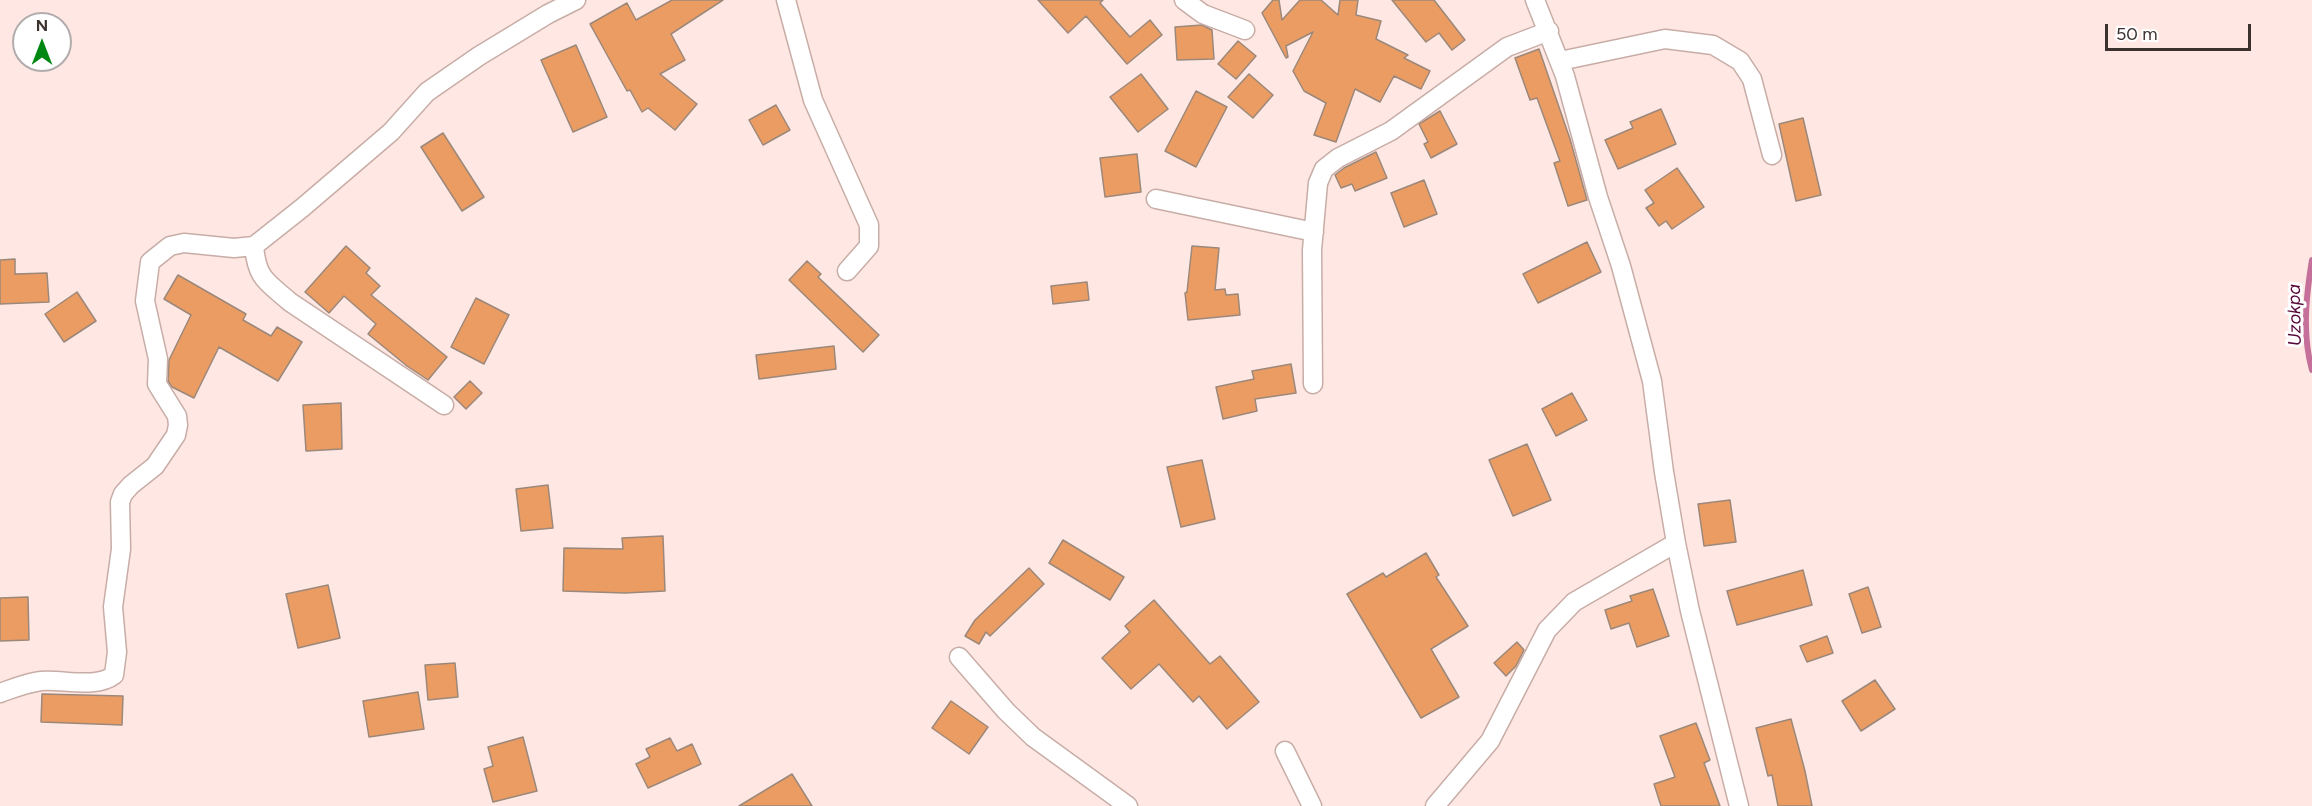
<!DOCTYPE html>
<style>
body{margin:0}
#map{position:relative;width:2312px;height:806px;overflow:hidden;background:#ffe8e3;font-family:Figtree,sans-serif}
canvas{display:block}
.north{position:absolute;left:12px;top:12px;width:60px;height:60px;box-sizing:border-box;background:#fff;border:2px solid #b1adac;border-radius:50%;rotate:0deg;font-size:16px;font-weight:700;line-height:24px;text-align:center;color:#3c312f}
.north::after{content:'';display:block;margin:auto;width:21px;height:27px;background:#008812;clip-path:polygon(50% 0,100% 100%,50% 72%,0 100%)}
.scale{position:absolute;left:2105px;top:24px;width:146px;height:27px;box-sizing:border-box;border:3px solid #3c312f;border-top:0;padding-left:8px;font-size:18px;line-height:21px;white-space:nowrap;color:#3c312f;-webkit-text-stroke:4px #fff;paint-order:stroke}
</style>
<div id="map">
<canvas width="2312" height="806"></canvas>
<div class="north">N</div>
<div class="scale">50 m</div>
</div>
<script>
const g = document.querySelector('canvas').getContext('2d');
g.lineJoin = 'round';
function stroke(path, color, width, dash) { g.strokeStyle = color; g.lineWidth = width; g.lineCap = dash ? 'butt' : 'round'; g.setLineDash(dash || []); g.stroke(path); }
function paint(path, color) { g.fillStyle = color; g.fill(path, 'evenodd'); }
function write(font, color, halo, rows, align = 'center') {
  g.font = font + ' Figtree,sans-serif'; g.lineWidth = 6; g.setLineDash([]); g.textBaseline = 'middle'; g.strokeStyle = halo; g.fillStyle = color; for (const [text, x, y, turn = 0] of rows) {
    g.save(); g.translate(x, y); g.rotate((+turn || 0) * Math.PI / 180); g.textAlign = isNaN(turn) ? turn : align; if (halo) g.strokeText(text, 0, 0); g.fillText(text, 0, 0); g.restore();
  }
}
stroke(new Path2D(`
 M2312,260C2306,296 2302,334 2312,370`), '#c5709b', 6);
const building = new Path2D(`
 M672,0H723L671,34L685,60L660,74L697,104L675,130L648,108L642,112L630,90L627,91L590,24L627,3L636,20Z
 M1038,0H1103L1100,3L1130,37L1150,20L1162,35L1127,64L1086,16L1068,33Z
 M1273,0H1279L1282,20L1300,0H1321L1338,15L1340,0H1358L1356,15L1381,21L1376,39L1408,55L1404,58L1430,71L1421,89L1394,76L1380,102L1355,89L1336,142L1314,135L1326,103L1304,91L1293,71L1313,32L1286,46L1288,57L1286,58L1262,13Z
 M1392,0H1434L1465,40L1452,50L1439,33L1426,42Z
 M1202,25L1212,30L1214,59L1177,60L1175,27Z
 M1238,41L1256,56L1236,79L1218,64Z
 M576,45L607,117L573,132L541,60Z
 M1539,49L1570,139L1587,200L1568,206L1554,163L1560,161L1537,98L1530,100L1515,58Z
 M1141,74L1168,109L1138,132L1110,97Z
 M1249,74L1273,95L1253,118L1228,97Z
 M1196,91L1227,107L1196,167L1165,151Z
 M776,105L790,130L763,145L749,120Z
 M1661,109L1676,144L1618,169L1605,140L1633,128L1630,122Z
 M1440,111L1457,144L1431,158L1424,144L1428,142L1419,124Z
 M1803,118L1821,195L1796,201L1779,124Z
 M443,133L484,197L462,211L421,147Z
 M1376,152L1387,178L1355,191L1352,184L1341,188L1335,175L1344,168Z
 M1137,154L1141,192L1105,197L1100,158Z
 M1677,168L1704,207L1672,229L1666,221L1659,226L1646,208L1654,203L1645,190Z
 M1424,180L1437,214L1404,227L1391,193Z
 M1587,242L1601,272L1538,303L1523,274Z
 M346,246L370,268L366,273L380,286L371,295L447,357L428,380L407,366L368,334L376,324L344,296L329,313L305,292Z
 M1192,246L1219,248L1215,290L1225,289L1226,295L1238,294L1240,315L1188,320L1185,293L1187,292Z
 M15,259V274L47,273L49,302L0,304V260Z
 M807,261L821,274L818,277L879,335L863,352L789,280Z
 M178,275L246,314L243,320L271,336L277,327L302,342L278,381L219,347L194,398L172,387L168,381L169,360L191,315L164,299Z
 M1087,282L1089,300L1053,304L1051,286Z
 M77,292L96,321L64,342L45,314Z
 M476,298L509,315L484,364L451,347Z
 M834,346L836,369L759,379L756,355Z
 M1291,364L1296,393L1255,399L1257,411L1223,419L1216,387L1254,379L1252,371Z
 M470,381L482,393L466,409L454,397Z
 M1572,393L1587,420L1556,436L1542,409Z
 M341,403L342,449L306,451L303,405Z
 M1527,444L1551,500L1513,516L1489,460Z
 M1202,460L1215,519L1181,527L1167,467Z
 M548,485L553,528L521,531L516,489Z
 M1730,500L1736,542L1704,546L1698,504Z
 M663,536L665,591L625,593L563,591L564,548L623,549L622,538Z
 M1063,540L1124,577L1110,600L1049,563Z
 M1426,553L1439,575L1436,577L1468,626L1431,649L1459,697L1421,718L1347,594L1383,573L1386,577Z
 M1029,568L1044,584L990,636L986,632L979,644L965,636L975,620Z
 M1803,570L1812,605L1737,625L1727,591Z
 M328,585L340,638L298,648L286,594Z
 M1868,587L1881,627L1862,633L1849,594Z
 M1653,589L1669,636L1637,647L1629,623L1611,629L1605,610L1632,601L1630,596Z
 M28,597L29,640L0,641V598Z
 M1154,600L1210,664L1220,656L1259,702L1227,729L1199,696L1193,702L1159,664L1131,689L1102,658L1130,632L1125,626Z
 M1827,636L1833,653L1807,662L1800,646Z
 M1517,642L1524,650L1516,666L1506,676L1494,663Z
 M455,663L458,697L428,700L425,665Z
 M1875,680L1895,709L1861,731L1842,701Z
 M418,692L424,729L369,737L363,701Z
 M42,694L123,696L122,725L41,722Z
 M951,701L988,727L969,754L932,728Z
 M1791,719L1805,771L1812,806H1778L1772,775L1768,776L1756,728Z
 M1696,723L1710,760L1704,763L1720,806H1661L1654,784L1675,777L1660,736Z
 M523,737L537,791L493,802L484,769L493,766L488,747Z
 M670,738L677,751L692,744L701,764L648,788L636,764L650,757L646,749Z
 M792,774L812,806H739Z`);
paint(building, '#eb9c63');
stroke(building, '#9c887a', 1.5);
const minor = new Path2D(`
 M786,0L813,100L869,225V246L847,271
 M1184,0L1203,14L1245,30
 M1535,0L1565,76L1598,197L1621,266L1652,381L1664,472L1676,543L1690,611L1739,806
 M1560,61L1665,39L1713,45L1740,61L1752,79L1772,155
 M1156,199L1314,232
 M254,246C257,279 266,281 290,302L444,405
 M1313,384L1312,250L1318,183L1324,169L1338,158L1391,131L1507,47L1549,31
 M959,657L1006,711L1033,737L1128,806
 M0,693C14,688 26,683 41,681C63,679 96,689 114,675L117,652L113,607L121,549L120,502L123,494L131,485L155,466L176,435L178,425L177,416L157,384L158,359L145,301L150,262L170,246L184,243L234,248L254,246L302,208L391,132L427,92L479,56L548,14L576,0
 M1285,751L1312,806
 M1435,806L1490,741L1547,630L1574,602L1676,543`);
stroke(minor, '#c8ada7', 21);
stroke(minor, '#fff', 18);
write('italic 18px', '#560637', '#fff', [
 ["Uzokpa",2295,315,-91]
]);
</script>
